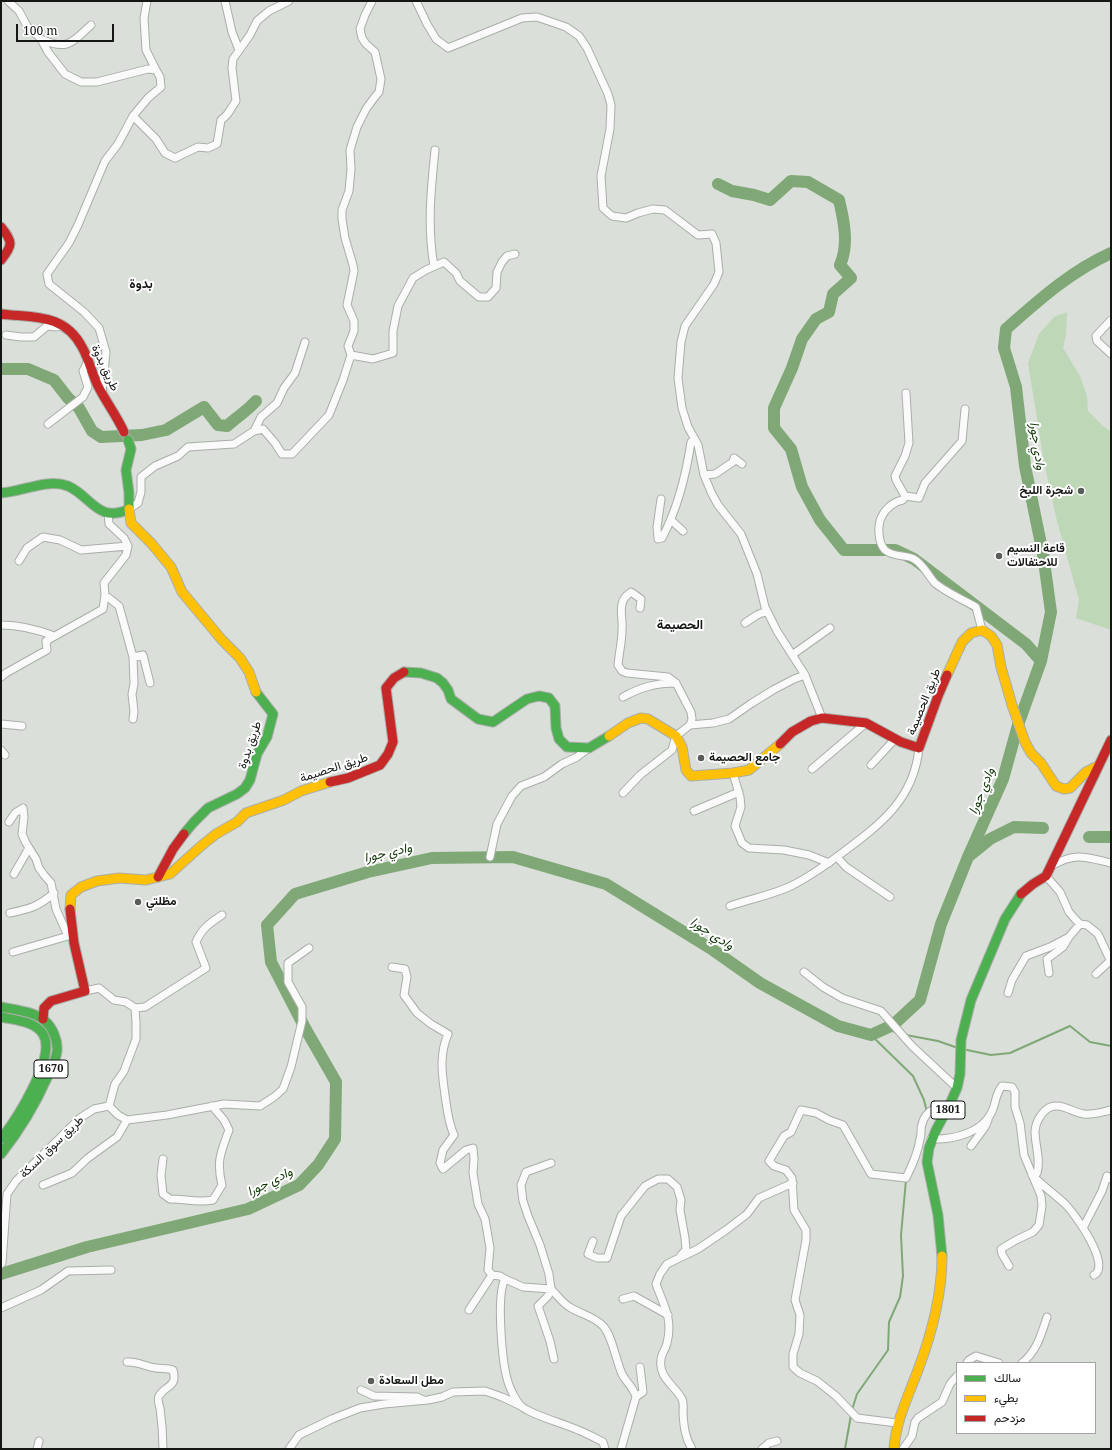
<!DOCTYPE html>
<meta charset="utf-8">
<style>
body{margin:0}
#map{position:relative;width:1112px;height:1450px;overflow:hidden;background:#dadfd9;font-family:"Noto Serif",Vazirmatn,serif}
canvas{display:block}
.frame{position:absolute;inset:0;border:2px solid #141714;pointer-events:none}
.legend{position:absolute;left:956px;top:1362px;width:140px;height:72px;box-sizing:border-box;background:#fff;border:1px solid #a1a2a1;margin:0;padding:5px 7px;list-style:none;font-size:12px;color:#141714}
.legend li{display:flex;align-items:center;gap:8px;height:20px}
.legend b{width:20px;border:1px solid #a1a2a1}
.scale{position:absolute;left:16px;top:24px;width:98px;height:18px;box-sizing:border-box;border:2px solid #141714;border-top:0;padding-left:5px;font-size:12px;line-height:14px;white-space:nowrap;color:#141714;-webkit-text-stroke:3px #fff;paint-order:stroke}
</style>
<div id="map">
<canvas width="1112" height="1450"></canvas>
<div class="frame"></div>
<ul class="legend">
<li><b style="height:5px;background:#4caf50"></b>سالك</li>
<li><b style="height:5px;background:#ffc107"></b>بطيء</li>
<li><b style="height:5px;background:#c62828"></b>مزدحم</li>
</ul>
<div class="scale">100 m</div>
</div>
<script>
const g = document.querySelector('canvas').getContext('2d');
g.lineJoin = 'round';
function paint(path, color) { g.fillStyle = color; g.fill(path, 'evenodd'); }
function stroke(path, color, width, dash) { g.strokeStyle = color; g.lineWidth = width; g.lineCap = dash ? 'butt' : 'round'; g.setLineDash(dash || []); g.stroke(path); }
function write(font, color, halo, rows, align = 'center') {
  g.font = font + ' "Noto Serif",Vazirmatn,serif'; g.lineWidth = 4; g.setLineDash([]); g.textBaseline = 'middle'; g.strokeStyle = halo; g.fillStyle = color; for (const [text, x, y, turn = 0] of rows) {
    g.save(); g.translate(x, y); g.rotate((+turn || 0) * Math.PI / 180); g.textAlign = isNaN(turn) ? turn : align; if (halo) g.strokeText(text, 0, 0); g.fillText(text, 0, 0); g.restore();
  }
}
paint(new Path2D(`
 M1067,312L1066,334L1063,348L1080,376L1087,396L1088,411L1103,426L1111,432V630L1076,618L1079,600L1057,521L1044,462L1028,363L1039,334L1054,317Z`), '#bdd7b7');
stroke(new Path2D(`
 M884,1029L896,1032
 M871,1035L913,1076L924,1100L927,1112
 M906,1035L938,1041L955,1047
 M967,1050L991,1055L1010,1053L1070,1026L1090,1042L1111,1046
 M852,1410L857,1394L888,1350L889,1322L900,1297L903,1276L901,1235L906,1180
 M845,1449L851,1415`), '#80a877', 2);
stroke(new Path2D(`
 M718,184L732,191L754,195L770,200L791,181L808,182L839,200C844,221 849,245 840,265L851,278L833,294L829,312L816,319L802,339L792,368L774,408V428L791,449L802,487L820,520L844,550H895L914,559L1026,644L1041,661
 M1,369H28L54,380L68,398L79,408L92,431L101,437L142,435L166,430L204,407L218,425L227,426C237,417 247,411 256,401
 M1089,837H1111
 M969,856L990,839L1014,827L1043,828
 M1,1274L87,1247L248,1209L299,1185L318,1165L335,1139L336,1082L305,1028L271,962L267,925L295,894L368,872L432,858L513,857L606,884L713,950L760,983L838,1026L871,1035L893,1025L920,1000L941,924L968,857L1003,779L1018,725L1041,661L1051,612L1043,554L1025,466L1016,387L1004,348L1006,329C1039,300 1071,271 1111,253`), '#80a877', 12);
const street = new Path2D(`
 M8,1L19,11L27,26L41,39L48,52L65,74L81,82H97L148,69L156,70L160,77L161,87L148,98L133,116
 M147,1L144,18L146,50L156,70
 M225,1L232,32L239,50
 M416,1L427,24L436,39L448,48L522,18L537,17L566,27L579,36L587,48L608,94L611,105L610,129L601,176L603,208L612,216L626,218L638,213L653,209L665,210L698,235L712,234L716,243L719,272L714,284L685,326L681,342L678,378L682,408L688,427L698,445L704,475L711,492L718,505L741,534L757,574L765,607L777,631L805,675
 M41,39C67,51 72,43 91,25
 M434,266C427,227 431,189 435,150
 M1111,320L1096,336L1097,341L1111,354
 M6,335L21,337H34L47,326L56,327L64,325
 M351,355L373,359L393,353V331L398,306L413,278L426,270L444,262L456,273L460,281L479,297H488L496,288L497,272L502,262L507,256L515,254
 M906,393L909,443L905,456L895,476L896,480L905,496L903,500C895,501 886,508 882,516C877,525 878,543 885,550C894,558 906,554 914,559C923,564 928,575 934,582C940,589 967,602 976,607L982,630
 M102,394L106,352L99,328L84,312L49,284L47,274L69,243L78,225L105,161L118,144L133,116L156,139L165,153L175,158L198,147L208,148L217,144L221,120C231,113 229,110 236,101L232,68L233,59L250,35L257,21L269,11L289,1
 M48,424L83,397L88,387L83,371L88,361
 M254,431L261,417L277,403L284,388L295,373L305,342
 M704,475L715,474L733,462L734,458L742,464
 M905,496L919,498L925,483L962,441L965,409
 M661,499L657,527L658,539L662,538C678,508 686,475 691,442L695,439
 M129,509L138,503L141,492V477L155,466L178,456L188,447L234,444L254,431L263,429L275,443L282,454H292L329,415L343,380L351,355L348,346L354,331V321L347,305L354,271L353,265L345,238L342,219V210L349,191L351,169L350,150L357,127L366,109L374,98L379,92L381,79L375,52L366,44L362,38L360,29L365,15L372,1
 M671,520L683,531
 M19,561L27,548L43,537L60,540L81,550L128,546
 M105,595L119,606L133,657L134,684L132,694L134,712L133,719
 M640,608L641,599L631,592C627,595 623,598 622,604C620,613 623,621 622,630C622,642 619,653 618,665L622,671L627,673L668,677L676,683L691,712L692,719L690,725
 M745,623L757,615L767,611
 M1,625C21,625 36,629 54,636
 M792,655L830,628
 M133,657L143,655L150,683
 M1,677L6,673L47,650L46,641L103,609L105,595L104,583L126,555L128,546L124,538L109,524L108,513
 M623,697C641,687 656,683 676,683
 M1,724L22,726
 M1,750L5,755
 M871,765L895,739
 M812,769L866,723
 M733,773L740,797L741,807L735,826L742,843L749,848L784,850L809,855L829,863
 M623,793L640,775L672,750L676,736L690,725L713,723L729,719L752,703L773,690L794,679L805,675L822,718
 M694,811L739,792
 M9,822L15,813L23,808L24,817L22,834L26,843L36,859L39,868L44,875L51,883L56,909L68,936H73
 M490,857L497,824L512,796L521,786L544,777L562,764L577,757L589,748
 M837,857L846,867L890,897
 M1051,866C1076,852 1085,857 1111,863
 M14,874L29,848
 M1046,876L1060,892L1069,912L1075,919L1080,924L1087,925L1098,934L1111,962
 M730,906C750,899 772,895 791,886C809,877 826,865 842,853C881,824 914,799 919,748
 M10,913C29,909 38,907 54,893
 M13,952L68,936
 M392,967L405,969L407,977L404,995L417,1013L431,1024L448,1034C439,1055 442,1074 445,1095C447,1109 448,1122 454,1135L443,1150L440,1163L443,1169L466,1150L473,1148L474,1159L473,1173L478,1204L485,1219L490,1248L488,1270L492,1275L500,1276L505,1279
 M804,972L823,987L842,998L881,1011L912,1046L957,1088
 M1049,973L1047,959L1063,947L1069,937
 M1096,974L1111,960
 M85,991L99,988L114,1000L126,1002L135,1008L136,1022V1039L124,1071L115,1084L109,1106
 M1008,993L1012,980L1026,956L1050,947L1069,937L1080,924
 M135,1008L145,1007L206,968L196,942C202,928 210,923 222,915
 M109,1106L118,1115L127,1120L167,1115L224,1104L260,1106L274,1097L283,1089L291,1067L302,1021V1007L288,982V963L309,948
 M931,1139C953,1140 984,1133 993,1109C996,1101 996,1093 1002,1086L1012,1087L1015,1092V1107L1020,1123L1024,1155L1041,1196L1042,1206L1039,1225L1033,1232L1016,1240L1001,1249L1002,1254L1009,1266
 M971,1146L985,1127L988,1120
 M163,1159L161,1175L163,1194L170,1199C185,1199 198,1203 213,1200L222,1185C216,1161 221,1152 229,1130L224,1120L212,1106
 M551,1163L526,1172L521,1185L523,1201L528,1216L540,1245L549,1274L551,1289L548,1296L538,1306L550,1341L554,1359
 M43,1185L72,1173L88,1158L117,1137L127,1120
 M1084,1226L1102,1191L1107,1176L1111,1179
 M593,1241L588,1254L597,1258H607L621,1216L645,1186L658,1179H668L677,1187L681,1200L680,1210L685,1238L686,1250L681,1255
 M1,1264L2,1263L7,1194L16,1181L80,1118L94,1109L109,1106
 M1094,1275C1112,1266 1075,1213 1064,1203C1054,1194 1042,1185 1032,1175L1037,1173C1041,1159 1035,1146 1035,1131C1036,1120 1045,1105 1057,1106C1066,1106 1075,1113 1084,1114C1093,1115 1102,1112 1111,1110
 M623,1299L634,1296L668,1315
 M1,1308L41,1290L68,1271L111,1270
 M469,1310L492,1275
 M127,1362C137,1361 146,1367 156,1368C162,1369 167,1368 173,1370C178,1388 165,1385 159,1396C157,1399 159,1404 160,1408C162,1422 163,1435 163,1449
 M967,1363L969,1360L976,1356L999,1363
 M1022,1363C1037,1351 1041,1335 1047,1317
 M361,1390L374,1396L417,1397L423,1400
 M636,1397L643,1392L640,1367
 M897,1423L857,1418L836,1396L817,1381L800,1373L793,1367V1354L799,1334L800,1315L795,1300L806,1240V1230L794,1210L792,1178L786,1170L774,1166L769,1161L784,1136L791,1132L801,1110L816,1113L829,1120L843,1125L871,1174L906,1178C912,1166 918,1153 920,1139C922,1134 920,1129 922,1124C926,1109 938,1106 951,1105
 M37,1449L39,1441
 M289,1449L299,1435L332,1419L360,1408L384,1404L428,1400L442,1397L453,1392L485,1391L502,1397L521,1406
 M605,1449L603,1442C595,1438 586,1433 578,1430C562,1423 545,1419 529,1411C527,1410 523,1408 521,1406C516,1401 510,1389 508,1382C502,1363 496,1295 505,1279L523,1287L551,1289C557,1295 563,1304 571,1308C581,1314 595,1317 603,1326C612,1335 616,1361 622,1374C626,1382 634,1388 636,1397L621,1449
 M692,1449C685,1438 684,1427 683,1414C683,1410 684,1403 682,1399C675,1386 658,1377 661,1360C661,1354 666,1349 667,1343C673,1319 664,1306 656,1284L660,1274L667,1264L698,1249L726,1230L747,1214L759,1198L793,1183
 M762,1449L769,1443L777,1441
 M903,1449L912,1436L915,1422L918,1418L942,1402L950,1384L957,1376`);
const fast = new Path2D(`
 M1,493C22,492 47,478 68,486C91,496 98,524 129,509V493L126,470L131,449L128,440
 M404,672L421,673L437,678L443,683L448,690L451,699L478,719L493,722L527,699L539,696L549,698L555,706L556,728L559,739L567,747L589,748L609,736
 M184,834L193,823L208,808L237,794L245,788L250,780L257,754L267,737L273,714L256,692
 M1,1007C16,1010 33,1011 45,1021C53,1028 58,1041 57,1051C56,1061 51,1069 47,1078C35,1105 20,1130 1,1154
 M1,1017C14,1020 35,1021 43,1034C57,1057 16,1120 1,1139
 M942,1256L938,1215L927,1162L929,1148L936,1130L949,1106L957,1088L960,1074L961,1040L971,1000L1005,919L1021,894`);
const slow = new Path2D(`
 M129,509L131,523L151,543L171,567L182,592L222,640L240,658L249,672L256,692
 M947,675L962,642L971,633L982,630L991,636L997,645L1001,667L1012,705L1025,742L1031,753L1041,763L1056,786L1064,789L1070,788L1086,772L1098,766
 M609,736L628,723L641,718L648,719L676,736L682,747L686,770L691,776L733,773L749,770L780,744
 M70,909L71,895L81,887L97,881L119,878L146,880L170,874L201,846L216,834L237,822L246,813L284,800L301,791L330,782
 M894,1449C896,1420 908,1397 918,1370C932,1333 942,1296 942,1256`);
const jam = new Path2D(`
 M1,227C13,242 13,245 1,260
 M1,314C33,318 64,313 82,347C89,359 92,374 98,386C106,402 117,416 124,432
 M780,744L792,732L811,721L822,718L866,723L901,742L919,748L938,696L947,675
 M330,782L348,778L380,765L388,754L393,742L386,688L394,678L404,672
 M158,877L173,849L184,834
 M1021,894L1033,884L1046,876L1111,740
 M43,1019L44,1008L51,1001L85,991L74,943L70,909`);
stroke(street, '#aaaea9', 9);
stroke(fast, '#aaaea9', 11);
stroke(slow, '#aaaea9', 11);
stroke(jam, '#aaaea9', 11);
stroke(street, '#f9faf9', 7);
stroke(fast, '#4caf50', 9);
stroke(slow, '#ffc107', 9);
stroke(jam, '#c62828', 9);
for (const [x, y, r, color] of [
 [1081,491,4,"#595d59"],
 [999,556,4,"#595d59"],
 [701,758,4,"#595d59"],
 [138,902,4,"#595d59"],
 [371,1381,4,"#595d59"]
]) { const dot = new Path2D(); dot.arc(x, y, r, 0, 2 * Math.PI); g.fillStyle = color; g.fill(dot); stroke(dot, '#fff', 1.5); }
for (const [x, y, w] of [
 [51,1069,34],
 [948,1110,34]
]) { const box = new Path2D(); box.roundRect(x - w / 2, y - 9, w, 18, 3); g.fillStyle = '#fff'; g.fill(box); stroke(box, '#141714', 1); }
write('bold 11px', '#141714', null, [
 ["1670",51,1069],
 ["1801",948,1110]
]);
write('12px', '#141714', '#fff', [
 ["طريق بدوة",105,368,65],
 ["طريق الحصيمة",924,702,-68],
 ["طريق بدوة",250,745,-71],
 ["طريق الحصيمة",334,768,-18],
 ["طريق سوق السكة",52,1147,-44]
]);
write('bold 12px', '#141714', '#fff', [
 ["شجرة اللبخ",1073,491,"right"],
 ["قاعة النسيم",1007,549],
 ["للاحتفالات",1007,563],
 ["جامع الحصيمة",709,758],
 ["مظلتي",146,902],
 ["مطل السعادة",379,1381]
], 'left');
write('bold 13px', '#141714', '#fff', [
 ["بدوة",141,284],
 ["الحصيمة",680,625]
]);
write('italic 13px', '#0f3605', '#fff', [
 ["وادي جورا",1037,446,82],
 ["وادي جورا",982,791,-68],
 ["وادي جورا",388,853,-13],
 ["وادي جورا",712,934,33],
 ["وادي جورا",270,1182,-27]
]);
</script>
